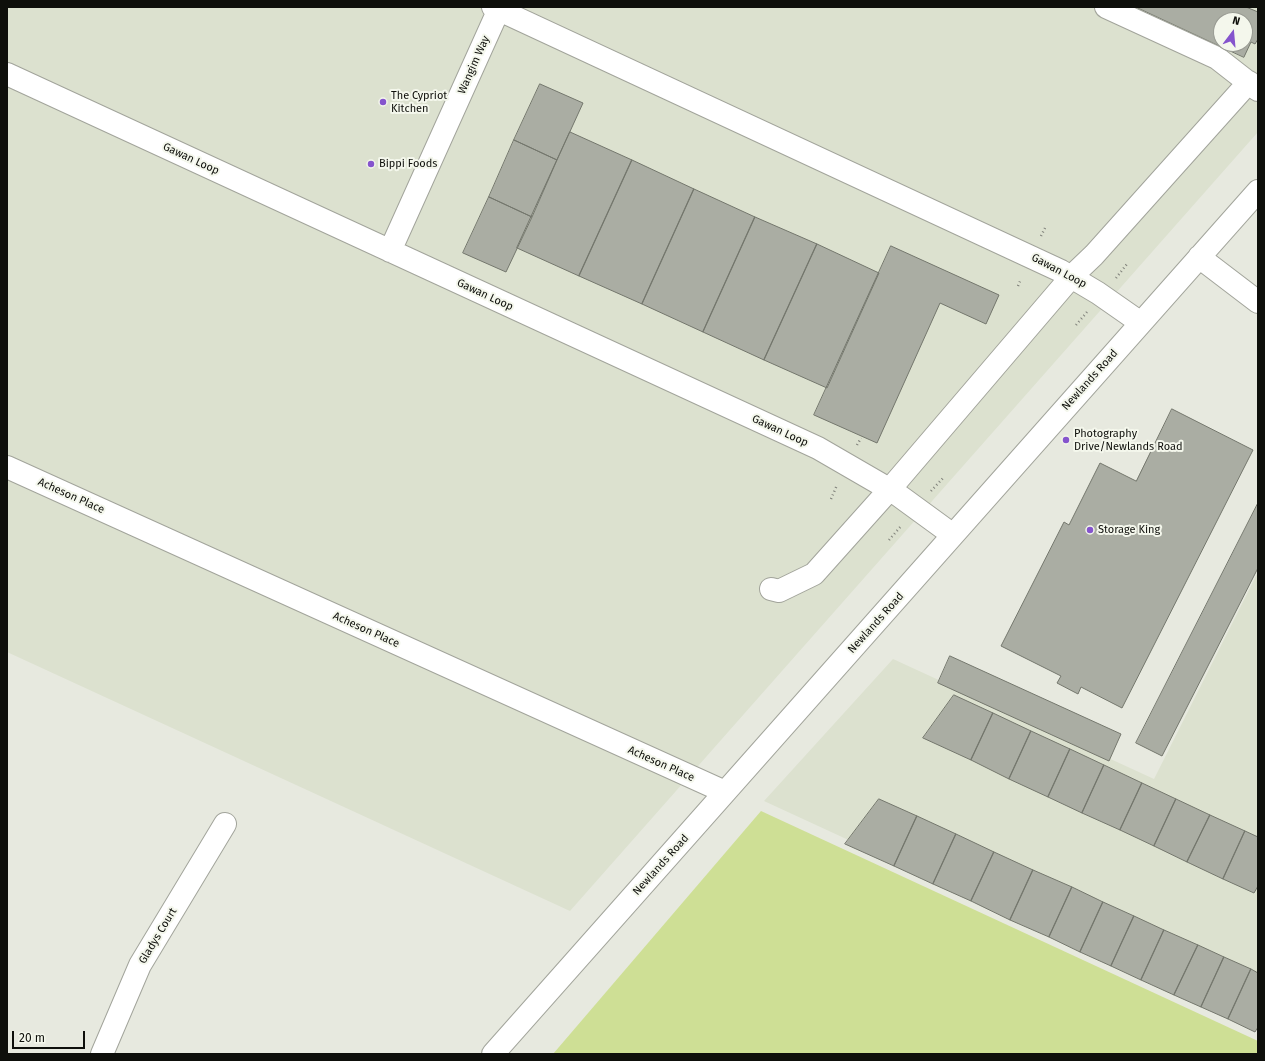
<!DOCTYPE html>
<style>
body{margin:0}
#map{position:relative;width:1265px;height:1061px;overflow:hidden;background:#e7e9df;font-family:"Fira Sans",sans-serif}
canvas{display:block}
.frame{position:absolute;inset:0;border:8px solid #0e0f0b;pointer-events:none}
.north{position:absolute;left:1213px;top:12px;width:40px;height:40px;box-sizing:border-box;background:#f4f7ec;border:1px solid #989a92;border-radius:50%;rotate:16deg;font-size:11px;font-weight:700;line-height:16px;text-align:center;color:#0e0f0b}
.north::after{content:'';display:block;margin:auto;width:14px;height:18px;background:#8554cd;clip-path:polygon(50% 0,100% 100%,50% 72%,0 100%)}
.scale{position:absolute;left:12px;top:1031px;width:73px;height:18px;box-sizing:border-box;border:2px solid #0e0f0b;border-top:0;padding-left:5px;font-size:12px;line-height:14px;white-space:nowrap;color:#0e0f0b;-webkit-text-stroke:3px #f4f7ec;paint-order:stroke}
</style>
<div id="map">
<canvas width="1265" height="1061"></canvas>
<div class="frame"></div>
<div class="north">N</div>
<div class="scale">20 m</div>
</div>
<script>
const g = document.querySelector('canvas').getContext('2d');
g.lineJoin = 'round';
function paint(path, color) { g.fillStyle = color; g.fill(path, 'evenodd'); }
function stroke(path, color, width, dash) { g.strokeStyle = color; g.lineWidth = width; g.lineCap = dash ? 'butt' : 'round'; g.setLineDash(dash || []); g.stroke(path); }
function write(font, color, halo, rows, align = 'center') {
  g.font = font + ' "Fira Sans",sans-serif'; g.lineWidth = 4; g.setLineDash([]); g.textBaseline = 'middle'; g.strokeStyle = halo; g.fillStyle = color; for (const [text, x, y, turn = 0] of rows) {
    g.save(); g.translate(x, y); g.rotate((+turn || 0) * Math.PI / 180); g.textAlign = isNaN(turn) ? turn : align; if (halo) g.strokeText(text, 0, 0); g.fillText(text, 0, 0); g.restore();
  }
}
paint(new Path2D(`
 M7,7H1258V132L570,911L7,652ZM1221,20H1245V44H1221Z
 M1258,572V1029L764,801L893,659L1154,779Z`), '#dce1cf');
paint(new Path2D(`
 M761,811L1258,1041V1054H553Z`), '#cedf95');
const building = new Path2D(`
 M1136,7H1246L1258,12V39L1255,44L1251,42L1244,57ZM1221,20H1245V44H1221Z
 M540,84L583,103L557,160L514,140Z
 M570,132L632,160L579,276L517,248Z
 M514,140L557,160L532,217L489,197Z
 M632,160L694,189L642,304L579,276Z
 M694,189L755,217L703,332L642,304Z
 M489,197L532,217L506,272L463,253Z
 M755,217L817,244L764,360L703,332Z
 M817,244L879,273L827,388L764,360Z
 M891,246L999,295L986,324L940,303L877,443L814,415Z
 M1172,409L1253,450L1122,708L1081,687L1078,694L1057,683L1061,676L1001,646L1064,522L1069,525L1100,463L1136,481Z
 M1258,503V568L1162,756L1136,743Z
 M950,656L1121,734L1109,761L938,683Z
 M954,695L993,713L971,760L923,738Z
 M993,713L1031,731L1009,779L971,760Z
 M1031,731L1070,749L1048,797L1009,779Z
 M1070,749L1104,765L1082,813L1048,797Z
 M1104,765L1142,783L1120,830L1082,813Z
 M1142,783L1176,799L1154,846L1120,830Z
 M879,799L917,816L894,866L845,844Z
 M1176,799L1210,815L1187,862L1154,846Z
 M1210,815L1245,831L1223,879L1187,862Z
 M917,816L956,834L933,884L894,866Z
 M1245,831L1258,837V886L1254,893L1223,879Z
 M956,834L994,852L971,901L933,884Z
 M994,852L1033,870L1010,920L971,901Z
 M1033,870L1072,887L1049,937L1010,920Z
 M1072,887L1103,902L1080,952L1049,937Z
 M1103,902L1134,916L1111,966L1080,952Z
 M1134,916L1164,930L1141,980L1111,966Z
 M1164,930L1198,945L1174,995L1141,980Z
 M1198,945L1224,957L1201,1007L1174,995Z
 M1224,957L1251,969L1228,1019L1201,1007Z
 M1251,969L1258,973V1027L1255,1032L1228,1019Z`);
paint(building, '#aaada3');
stroke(building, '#74776d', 1);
const minor = new Path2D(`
 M493,7L1061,271L1098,293L1141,323
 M1106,7L1217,58L1258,90
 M7,74L818,448L894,492L953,535
 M390,251L499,9
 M1199,257L1258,302
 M7,467L725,792
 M771,589L779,591L814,574L890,489L1072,276L1094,255L1249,82
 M102,1054L140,965L225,824
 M493,1054L1258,191`);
stroke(minor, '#a2a49b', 24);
stroke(new Path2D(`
 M1041,236L1046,226
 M1116,278L1127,264
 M1018,286L1021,279
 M1076,325L1087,312
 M857,445L861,438
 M931,491L944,477
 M831,499L837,485
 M889,540L902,525`), '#80827b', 2.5, [1, 3]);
stroke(minor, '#fff', 22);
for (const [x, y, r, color] of [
 [383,102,4,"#8554cd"],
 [371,164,4,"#8554cd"],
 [1066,440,4,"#8554cd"],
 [1090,530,4,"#8554cd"]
]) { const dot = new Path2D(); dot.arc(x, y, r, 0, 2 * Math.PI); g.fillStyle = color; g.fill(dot); stroke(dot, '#f4f7ec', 1.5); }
write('11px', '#0e0f0b', '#f4f7ec', [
 ["Wangim Way",474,65,-66],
 ["Gawan Loop",191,159,25],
 ["Gawan Loop",1059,271,28],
 ["Gawan Loop",485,295,25],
 ["Newlands Road",1090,380,-48],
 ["Gawan Loop",780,431,25],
 ["Acheson Place",71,496,24],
 ["Newlands Road",876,623,-48],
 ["Acheson Place",366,630,24],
 ["Acheson Place",661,764,24],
 ["Newlands Road",661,865,-48],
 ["Gladys Court",158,936,-59]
]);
write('11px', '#0e0f0b', '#f4f7ec', [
 ["The Cypriot",391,96],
 ["Kitchen",391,109],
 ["Bippi Foods",379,164],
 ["Photography",1074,434],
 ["Drive/Newlands Road",1074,447],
 ["Storage King",1098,530]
], 'left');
</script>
